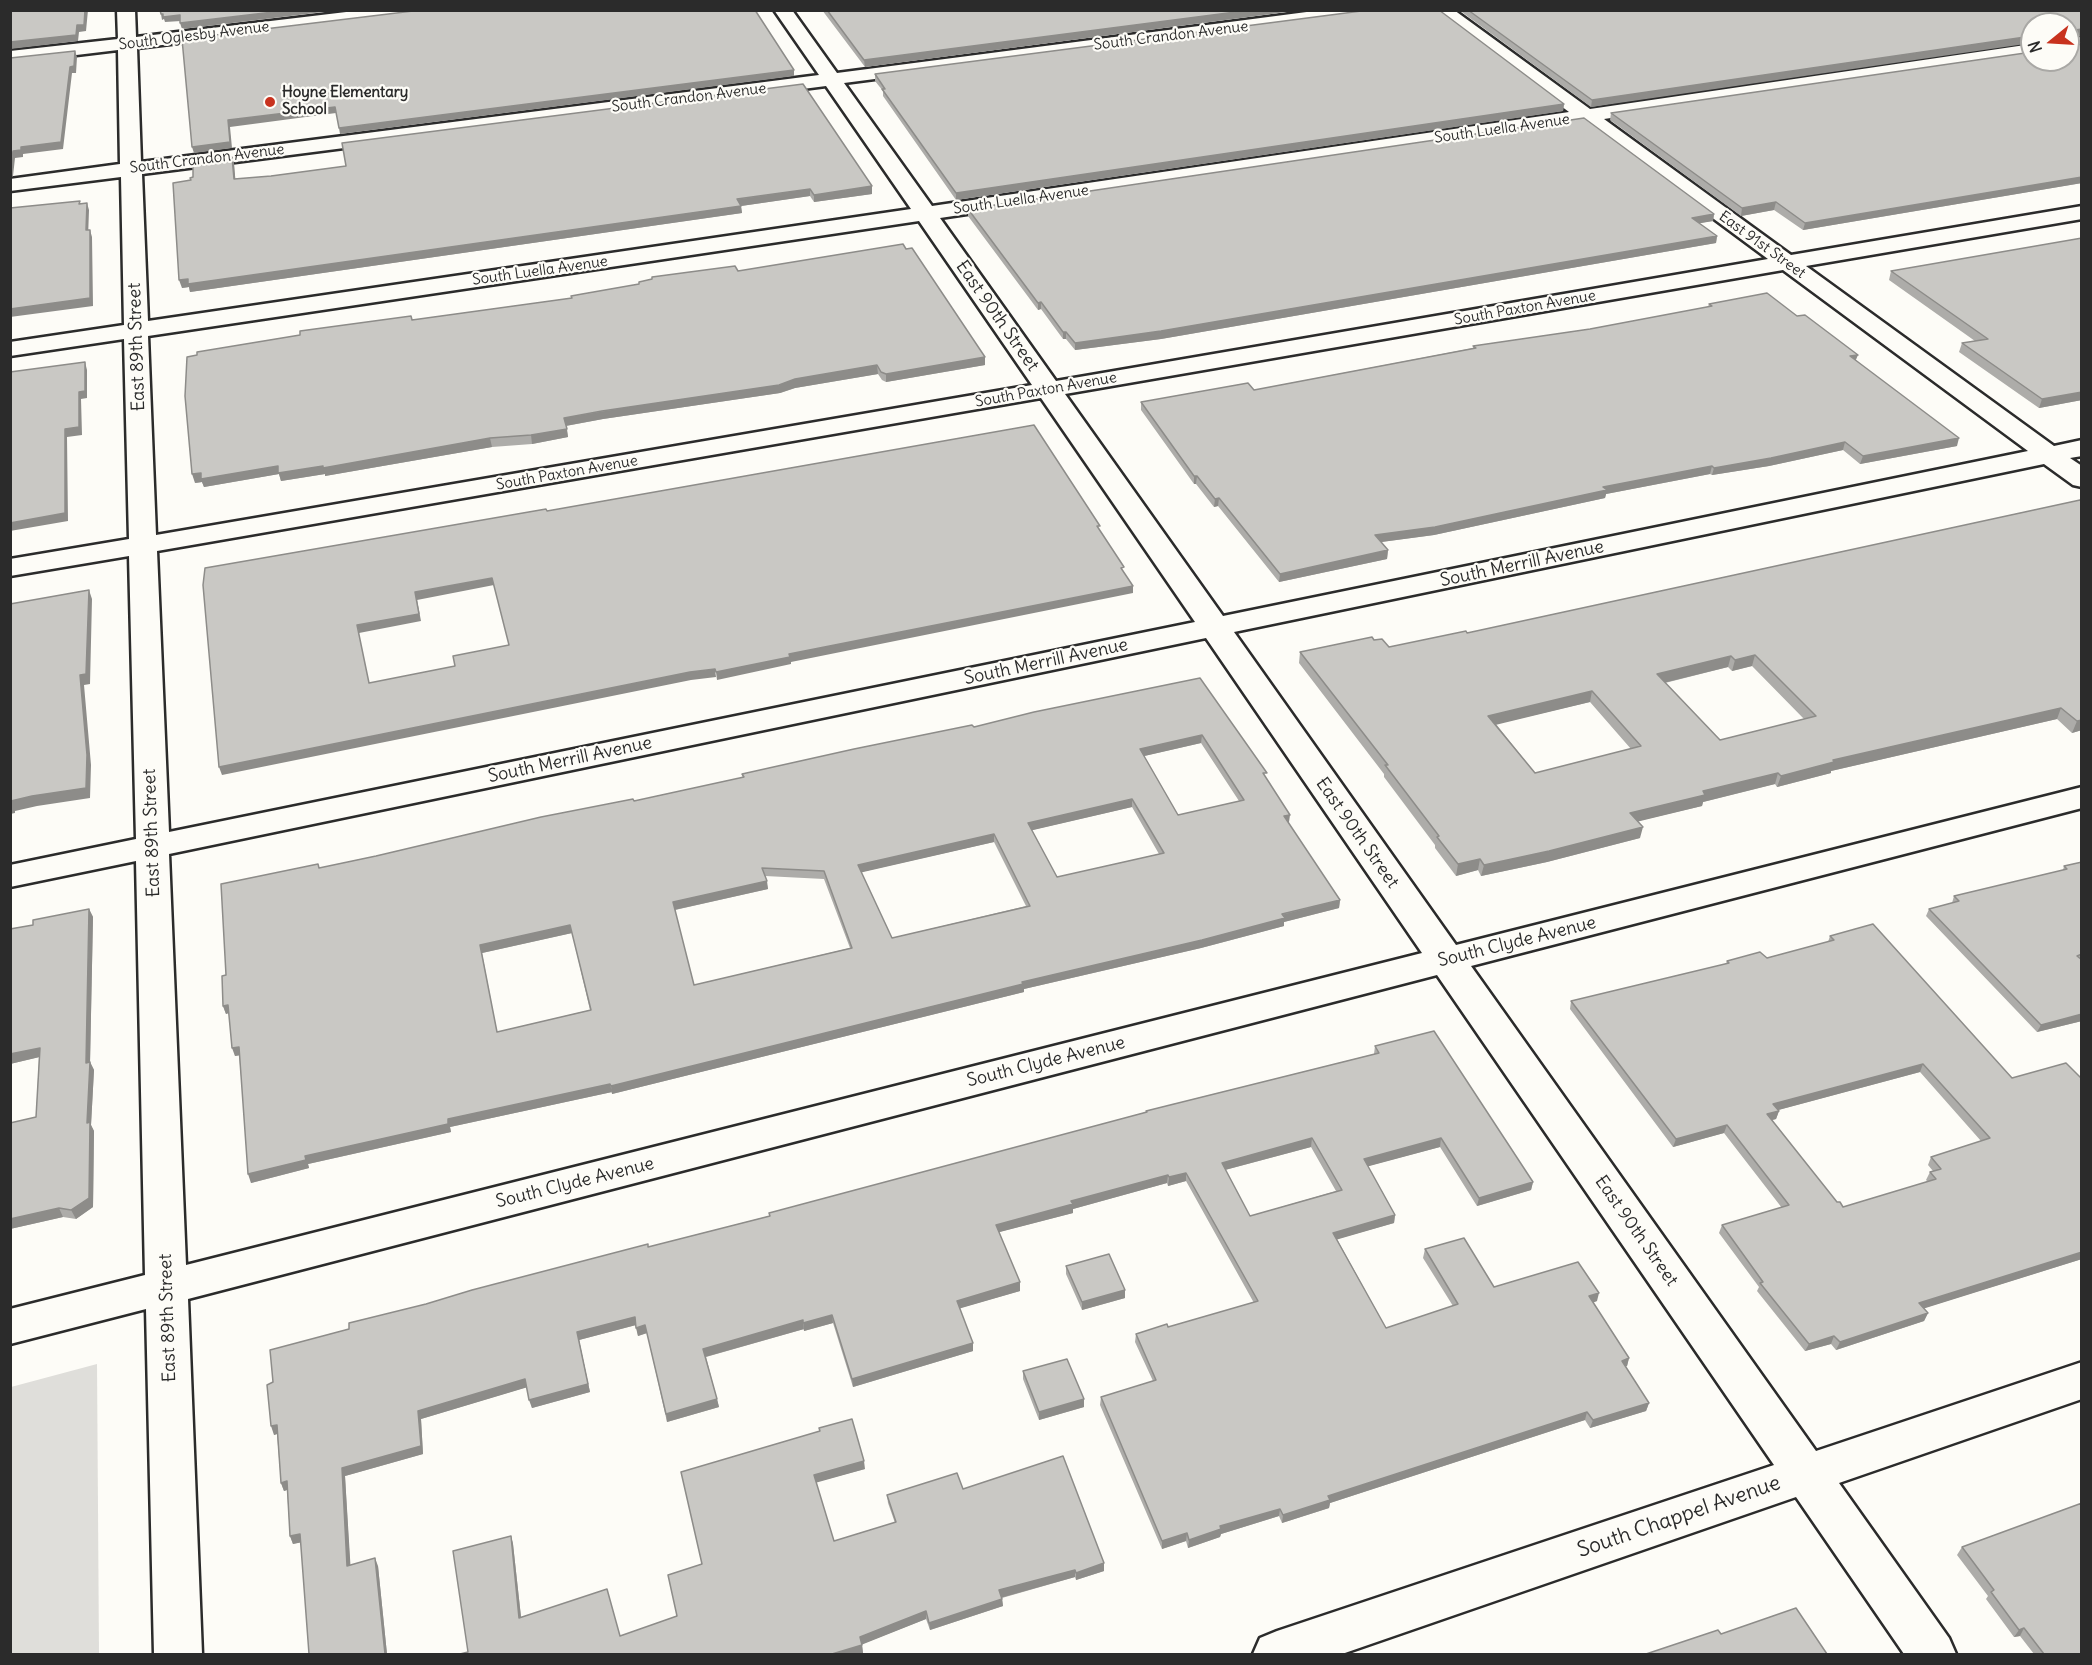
<!DOCTYPE html>
<style>
body{margin:0}
#map{position:relative;width:2092px;height:1665px;overflow:hidden;background:#fdfcf7;font-family:Delius,sans-serif}
canvas{display:block}
.frame{position:absolute;inset:0;border:12px solid #2b2b2b;pointer-events:none}
.north{position:absolute;left:2020px;top:12px;width:60px;height:60px;box-sizing:border-box;background:#fdfcf7;border:2px solid #a9a8a5;border-radius:50%;rotate:252deg;font-size:16px;font-weight:700;line-height:24px;text-align:center;color:#2b2b2b}
.north::after{content:'';display:block;margin:auto;width:21px;height:27px;background:#c8321e;clip-path:polygon(50% 0,100% 100%,50% 72%,0 100%)}
</style>
<div id="map">
<canvas width="2092" height="1665"></canvas>
<div class="frame"></div>
<div class="north">N</div>
</div>
<script>
const g = document.querySelector('canvas').getContext('2d');
g.lineJoin = 'round';
function paint(path, color) { g.fillStyle = color; g.fill(path, 'evenodd'); }
function stroke(path, color, width, dash) { g.strokeStyle = color; g.lineWidth = width; g.lineCap = dash ? 'butt' : 'round'; g.setLineDash(dash || []); g.stroke(path); }
function write(font, color, halo, rows, align = 'center') {
  g.font = font + ' Delius,sans-serif'; g.lineWidth = 4.5; g.setLineDash([]); g.textBaseline = 'middle'; g.strokeStyle = halo; g.fillStyle = color; for (const [text, x, y, turn = 0] of rows) {
    g.save(); g.translate(x, y); g.rotate((+turn || 0) * Math.PI / 180); g.textAlign = isNaN(turn) ? turn : align; if (halo) g.strokeText(text, 0, 0); g.fillText(text, 0, 0); g.restore();
  }
}
paint(new Path2D(`
 M97,1364L99,1654H11V1387Z`), '#dfdeda');
const minor = new Path2D(`
 M117,10H135L136,37L363,10H423L414,15L137,48L141,162L819,75L774,10H792L837,73L1322,10H1377L1368,15L844,83L932,206L1569,112L1433,10H1454L1590,109L2032,44V56L1604,119L1791,255L2082,206V219L1806,266L2054,446L2082,440V456L2070,458L2082,466V487L2073,485L2044,464L1234,632L1456,945L2082,787V808L1471,966L1816,1451L2082,1362V1399L1839,1483L1949,1638L1956,1654H1904L1796,1497L1342,1654H1253L1260,1638L1277,1631L1774,1465L1437,975L188,1299L202,1654H154L146,1309L10,1344V1309L145,1275L136,861L10,887V865L136,839L129,556L10,576V559L129,539L124,339L10,356V342L124,325L121,177L10,191V179L120,164L118,50L10,63V51L118,39ZM826,86L911,209L148,321L142,174ZM1583,122L1768,259L1056,381L940,218ZM919,221L1032,385L156,535L148,336ZM1783,270L2028,451L1223,616L1065,394ZM1041,398L1195,622L169,832L157,551ZM1206,638L1422,953L186,1265L169,854Z
 M2082,37V49L2068,51V39Z`);
stroke(minor, '#2b2b2b', 5);
paint(minor, '#fdfcf7');
paint(new Path2D(`
 M822,10H1301L865,67Z
 M1459,10H2082V36L2069,37V46L2082,44V183L1803,230L1774,210L1741,216L1610,120L1611,113L2032,60L2068,24L1591,107Z
 M875,74L1564,104L1563,111L956,200L883,96V91L875,81Z
 M342,143L872,194L814,202L810,196L741,206L742,213L190,292L189,287L182,288L191,180L193,177L232,157L234,164L235,179L271,176L346,166Z
 M968,209L1714,214L1713,221L1699,223L1717,236L1716,243L1161,339L1075,350L1066,339H1063L1041,309L1038,310L968,216Z
 M738,271L985,357V365L886,382L882,380L878,374L795,388L780,393L603,419L566,426L568,437L532,444L492,447L325,476V474L281,481L279,474L204,487L202,482L195,483L412,320L572,298L639,284V282L652,279V277Z
 M1891,271L2082,400L2039,408L1959,352L1962,343L1975,341L1889,280Z
 M1709,304L1856,360L1957,446L1860,464L1843,450L1769,466L1712,475L1710,474L1606,494L1605,498L1434,535L1381,542L1388,550L1387,559L1279,582L1218,506L1214,507L1196,484H1194L1141,410V402L1254,390L1473,348V346L1590,329L1708,307Z
 M2080,500L2082,730L2072,733L2057,719L1831,771V773L1777,787L1775,784L1703,802L1702,806L1638,821L1640,838L1547,862L1481,876L1478,870L1456,876L1435,848V845L1384,777V774L1299,663L1300,652L1374,640L1389,647L1467,633ZM1752,666L1804,719L1720,740L1665,683L1728,667L1732,671ZM1590,702L1631,749L1535,773L1496,724Z
 M1200,678L1266,779L1289,822L1288,823L1340,900L1339,908L1284,922V926L1201,948L1024,989V992L612,1094V1092L450,1127L451,1132L308,1164L309,1168L251,1183L239,1055L235,1056L229,1013L226,1014L223,1006L226,975L319,868L743,778L742,774L974,727ZM1201,743L1239,801L1178,815L1144,756ZM1132,807L1159,854L1057,877L1032,830ZM994,842L1026,906L892,938L861,872ZM765,876L824,879L850,948L694,985L675,910L768,889ZM572,933L590,1010L497,1032L482,953Z
 M2082,862V1021L2037,1032L1926,916L1929,909L1952,903L1954,896L2063,870L2064,866Z
 M89,909L93,917L90,1062L94,1070L91,1125L94,1131L93,1207L76,1219L63,1217L10,1229L36,1117L39,1057L10,1064V929L33,925Z
 M1873,924L2082,1259L1924,1308L1928,1313L1924,1321L1836,1350L1831,1344L1805,1351L1757,1291L1759,1287L1719,1233L1722,1225L1782,1208L1724,1133L1673,1147L1570,1009L1571,1001L1726,964L1727,961L1767,958L1828,942L1830,936ZM1920,1072L1981,1141L1931,1157L1928,1165L1933,1171L1930,1172L1926,1180L1928,1182L1843,1207L1837,1202L1772,1120L1776,1119L1779,1111L1778,1110Z
 M1375,1046L1533,1182L1531,1190L1477,1206L1440,1147L1368,1166L1395,1215L1394,1223L1337,1239L1386,1328L1453,1306L1423,1258L1425,1249L1494,1287L1597,1301L1593,1302L1629,1358L1627,1366H1625L1649,1403L1646,1411L1590,1428L1585,1420L1330,1503L1329,1508L1282,1523L1279,1516L1221,1534L1220,1537L1188,1548L1186,1541L1162,1549L1100,1405L1101,1397L1153,1381L1135,1342L1136,1334L1168,1327L1254,1303L1186,1181L1168,1186L1167,1183L1073,1209V1213L999,1232L1020,1291L960,1308L973,1351L853,1387L833,1323L804,1331V1329L706,1357L719,1407L667,1422L647,1333L638,1336L636,1325L579,1340L590,1392L532,1408L527,1387L421,1419L423,1454L345,1476L350,1565L378,1566L387,1654L301,1542L293,1544L290,1536L287,1490L284,1491L281,1483L277,1434L274,1435L273,1382L349,1329L426,1304L769,1216L1146,1112V1111L1374,1054ZM1311,1147L1336,1191L1250,1216L1225,1170Z
 M1066,1266L1125,1290V1298L1082,1310L1066,1274Z
 M1023,1371L1084,1399V1407L1039,1420L1023,1379Z
 M865,1469L816,1482L834,1541L895,1523L888,1503L887,1495L963,1489L1104,1563V1571L1076,1580L1075,1577L1002,1598L1003,1606L930,1630L926,1619L862,1644L863,1653L857,1654H460L468,1652L511,1536L513,1544L521,1617L620,1636L677,1616L702,1564L681,1472Z
 M1962,1547L2082,1654H2034L2020,1636L2014,1637L1986,1599L1988,1596L1957,1555Z`), '#adaca9');
paint(new Path2D(`
 M85,10H88L86,31L79,32L78,41L10,49V42L77,25Z
 M290,10H340L182,29L180,23Z
 M1251,10H1301L865,67L864,60Z
 M161,14L180,15L181,21L165,22L164,19L162,20Z
 M2082,29V36L2068,37V31Z
 M2032,36V43L1591,107L1592,100Z
 M75,51L77,57L76,73H72L63,149L23,154V157L15,158L13,176L10,178V170L13,151L21,147Z
 M794,70V76L340,134L339,128Z
 M1564,104L1563,111L956,200V193Z
 M335,107L336,113L230,127L232,148L194,153L192,147L228,120Z
 M232,157L234,164L236,186L234,179Z
 M2082,177V183L1803,230L1805,223Z
 M872,186V194L814,202V195Z
 M810,189V196L741,206L742,213L190,292L189,287L182,288L179,280Z
 M1776,202L1774,210L1741,216L1742,208Z
 M87,203L89,210L88,238L86,230Z
 M1714,214L1713,221L1690,225L1692,218Z
 M90,230L92,237L93,306L10,317V309Z
 M1717,236L1716,243L1161,339L1075,350V343Z
 M1041,302V309L1038,310V303Z
 M1063,332H1066V339H1063Z
 M1858,355L1855,362L1850,356Z
 M985,357V365L886,382V374Z
 M85,362L87,370V398L81,399L82,435L67,437L68,521L10,531V523L65,429L79,392Z
 M877,365L878,374L795,388L780,393L603,419L565,426L564,418Z
 M2082,392V400L2039,408L2042,399Z
 M567,429L568,437L532,444L531,435Z
 M490,438L492,447L325,476V474L281,481L279,474L204,487L202,482L195,483L192,474Z
 M1959,438L1957,446L1860,464L1863,456Z
 M1845,442L1843,450L1769,466L1712,475L1714,468Z
 M1712,466L1710,474L1606,494L1605,498L1434,535L1374,543L1375,535L1603,487Z
 M1194,476H1197L1196,484H1194Z
 M1219,498L1218,506L1214,507L1215,499Z
 M1388,550L1387,559L1279,582L1280,574Z
 M492,578L494,585L417,600L421,621L359,633L357,625L415,592Z
 M1133,586V593L791,662V664L717,680L716,672L789,654Z
 M89,590L92,599L90,684L84,685L91,765L90,798L37,806L15,811V813L10,814L11,801L80,675Z
 M1755,655L1752,666L1732,671L1735,660Z
 M1731,656L1728,667L1655,685L1657,674Z
 M715,669L716,677L691,680L222,775L219,767L690,672Z
 M1592,691L1590,702L1487,727L1488,716Z
 M2061,708L2057,719L1831,771V773L1777,787L1781,776L1833,760Z
 M2082,720V730L2072,733L2077,721Z
 M1202,735L1201,743L1140,757V749Z
 M1778,773L1775,784L1703,802L1702,806L1628,824L1630,813L1703,791Z
 M1132,799V807L1029,831L1028,823Z
 M1290,815L1289,822L1283,824L1284,816Z
 M1643,827L1640,838L1547,862L1481,876L1484,865Z
 M994,834V842L859,873L858,865Z
 M1480,859L1478,870L1456,876L1458,864Z
 M767,881L768,889L674,910L673,902Z
 M1340,900L1339,908L1284,922V926L1201,948L1024,989V992L612,1094L611,1086Z
 M89,909L93,917L90,1064V1062L94,1070L91,1125L94,1131L93,1207L76,1219L71,1210L87,1123L86,1063Z
 M570,925L572,933L482,953L480,945Z
 M228,1005L231,1012L226,1014L223,1006Z
 M2082,1014V1021L2037,1032L2041,1025Z
 M239,1047L242,1055L235,1056L232,1048Z
 M40,1048L44,1056L10,1064V1054Z
 M1923,1064L1920,1072L1771,1112L1773,1104Z
 M610,1084L612,1092L450,1127L451,1132L308,1164L309,1168L251,1183L248,1174L305,1156L448,1119Z
 M1779,1111L1776,1119L1764,1122L1767,1114Z
 M1727,1125L1724,1133L1673,1147L1676,1139Z
 M1312,1138L1311,1147L1221,1171L1222,1163Z
 M1441,1138L1440,1147L1362,1168L1364,1159Z
 M1186,1173V1181L1168,1186L1169,1177Z
 M1168,1175L1167,1183L1073,1209V1213L996,1233V1225L1071,1201Z
 M1533,1182L1531,1190L1477,1206L1479,1198Z
 M59,1208L63,1217L10,1229V1219Z
 M1395,1215L1394,1223L1332,1241L1333,1233Z
 M2082,1252V1259L1916,1311L1919,1303Z
 M1020,1282V1291L958,1309L957,1301Z
 M1125,1290V1298L1082,1310V1302Z
 M1599,1293L1597,1301L1587,1305L1589,1296Z
 M1928,1313L1924,1321L1836,1350L1840,1342Z
 M832,1315L833,1323L804,1331L803,1323Z
 M635,1317L636,1325L579,1340L590,1392L532,1408L529,1400L577,1332Z
 M803,1320L804,1329L705,1357L703,1349Z
 M645,1325L647,1333L638,1336L636,1328Z
 M1834,1336L1831,1344L1805,1351L1809,1344Z
 M973,1343V1351L853,1387L852,1379Z
 M1629,1358L1627,1366L1619,1369L1622,1361Z
 M525,1379L528,1387L421,1419L423,1454L345,1476L351,1574L347,1566L342,1468L418,1411Z
 M717,1399L719,1407L667,1422L666,1414Z
 M1084,1399V1407L1039,1420V1412Z
 M1649,1403L1646,1411L1590,1428L1593,1420Z
 M1587,1412L1585,1420L1330,1503L1329,1508L1282,1523L1283,1515L1328,1496Z
 M277,1425L280,1433L274,1435L271,1426Z
 M864,1461L865,1469L815,1483L814,1475Z
 M287,1481L290,1489L284,1491L281,1483Z
 M1280,1509L1279,1516L1221,1534L1220,1537L1188,1548L1189,1540L1220,1526Z
 M1187,1533L1186,1541L1162,1549V1541Z
 M300,1534L303,1542L293,1544L290,1536Z
 M511,1536L513,1544L522,1626L519,1618Z
 M375,1558L378,1566L387,1654H385Z
 M1104,1563V1571L1076,1580V1573Z
 M1075,1570V1577L1000,1598L999,1590Z
 M1002,1599L1003,1606L930,1630L929,1623Z
 M926,1611V1619L861,1645L860,1637Z
 M2024,1628L2020,1636L2014,1637L2019,1630Z
 M862,1645L863,1653L857,1654H832Z`), '#8d8c89');
const building = new Path2D(`
 M10,10H85L84,25H77L76,35L10,42Z
 M160,10H290L180,23V15L163,17V14H161Z
 M415,10H755L794,70L339,128L335,107L228,120L230,142L192,147L182,39L413,11Z
 M827,10H1251L864,60Z
 M1369,10H1439L1564,104L956,193L882,89H885L875,74Z
 M1468,10H2082V29L2068,31L2069,46L2082,44V177L1805,223L1776,202L1742,208L1611,113L2032,52V60H2068V24H2032V36L1592,100Z
 M75,51L74,66L70,67L61,142L21,147V150L13,151L10,170V58Z
 M803,84L872,186L814,195L810,189L737,199L741,206L188,284V279L179,280L173,183L191,180L190,178L193,177V162L232,157L234,179L271,176L346,166L342,143Z
 M1584,118L1714,214L1692,218L1717,236L1161,331L1075,343L1066,332H1063L1041,302L1038,303L968,209Z
 M80,201L79,204L87,203L86,230H90V298L10,309V208Z
 M2082,238V392L2042,399L1962,343L1988,339L1891,271Z
 M903,244L906,249L912,248L985,357L886,374L881,372L877,365L795,379L779,385L602,411L564,418L567,429L531,435L490,438L323,468V466L278,473V466L201,479V473L192,474L185,396L187,357L197,355V352L300,335V331L411,316L412,320L572,298L571,296L582,294L639,284V282L652,279V277L735,266L738,271Z
 M1767,293L1797,316L1805,315L1858,355L1850,356L1959,438L1863,456L1845,442L1771,458L1714,468L1712,466L1603,487L1607,490L1435,527L1375,535L1388,550L1280,574L1219,498L1215,499L1197,476H1194L1141,402L1248,383L1254,390L1476,348L1473,346L1590,329L1712,306L1709,304Z
 M85,362V391L79,392V427L65,429V513L10,523V372Z
 M1034,425L1100,526H1097L1124,567L1121,568L1133,586L789,654L790,657L716,672L715,669L690,672L219,767L203,585L205,568L546,509L547,511ZM492,578L509,645L453,656L455,666L369,683L357,625L419,614L415,592Z
 M2080,500L2082,501V720L2077,721L2061,708L1833,760L1834,762L1781,776L1778,773L1703,791L1705,795L1630,813L1643,827L1549,851L1484,865L1480,859L1458,864L1437,837L1439,836L1385,765H1388L1300,652L1372,637L1374,640L1382,639L1389,647L1466,631L1467,633ZM1755,655L1816,716L1720,740L1657,674L1731,656L1735,660ZM1592,691L1641,746L1535,773L1488,716Z
 M89,590L86,674L80,675L87,755L86,788L32,796L11,801L10,803V604Z
 M1200,678L1267,773H1263L1290,815L1284,816L1340,900L1282,914L1285,918L1202,940L1022,982L1023,984L611,1086L610,1084L448,1119V1124L305,1156L306,1160L248,1174L239,1047L232,1048L228,1005L223,1006L222,976L226,975L221,884L318,864L319,868L376,856L541,817L633,799L634,801L744,777L742,774L854,749L972,725L974,727L1034,712ZM1202,735L1244,800L1178,815L1140,749ZM1132,799L1164,853L1057,877L1028,823ZM994,834L1030,906L892,938L858,865ZM762,868L824,871L852,948L694,985L673,902L767,881ZM570,925L591,1010L497,1032L480,945Z
 M2082,862V954L2077,956L2082,960V1014L2041,1025L1929,909L1959,901L1954,896L2067,869L2064,866Z
 M89,909L86,1063L90,1062L87,1123L90,1122L89,1198L71,1210L59,1208L10,1219V1123L36,1117L40,1048L10,1054V929L33,925V920Z
 M1873,924L2012,1078L2066,1063L2082,1079V1252L1919,1303L1928,1313L1840,1342L1834,1336L1809,1344L1760,1283L1763,1282L1722,1225L1789,1205L1727,1125L1676,1139L1571,1001L1729,963L1727,961L1760,952L1767,958L1834,940L1830,936ZM1923,1064L1990,1138L1931,1157L1941,1169L1930,1172L1936,1179L1843,1207L1840,1202H1837L1767,1114L1779,1111L1773,1104Z
 M1434,1031L1533,1182L1479,1198L1441,1138L1364,1159L1395,1215L1333,1233L1386,1328L1458,1304L1425,1249L1464,1238L1494,1287L1578,1262L1599,1293L1589,1296L1629,1358L1622,1361L1649,1403L1593,1420L1587,1412L1328,1496L1330,1500L1283,1515L1280,1509L1220,1526L1221,1529L1189,1540L1187,1533L1162,1541L1101,1397L1156,1380L1136,1334L1167,1324L1168,1327L1258,1301L1186,1173L1169,1177L1168,1175L1071,1201L1073,1204L996,1225L1020,1282L957,1301L973,1343L852,1379L832,1315L803,1323V1320L703,1349L717,1399L666,1414L645,1325L636,1328L635,1317L577,1332L588,1384L529,1400L525,1379L418,1411L421,1446L342,1468L347,1566L375,1558L385,1654H309L300,1534L290,1536L287,1481L281,1483L277,1425L271,1426L267,1385L273,1382L270,1350L349,1329V1323L426,1304L472,1290L648,1244V1247L770,1216L769,1213L1147,1112L1146,1111L1379,1053L1375,1046ZM1312,1138L1342,1190L1250,1216L1222,1163Z
 M1109,1254L1125,1290L1082,1302L1066,1266Z
 M1067,1359L1084,1399L1039,1412L1023,1371Z
 M852,1419L864,1461L814,1475L834,1541L896,1522L887,1495L957,1473L963,1489L1063,1456L1104,1563L1076,1573L1075,1570L999,1590L1002,1599L929,1623L926,1611L860,1637L862,1645L832,1654H460L468,1652L453,1551L511,1536L519,1618L607,1589L620,1636L677,1616L668,1575L702,1564L681,1472L820,1431L819,1428Z
 M2082,1503V1654H2044L2024,1628L2019,1630L1991,1592L1994,1590L1962,1547Z
 M1796,1608L1827,1654H1646L1718,1630L1721,1634Z`);
paint(building, '#c9c8c4');
stroke(building, '#8d8c89', 1.5);
for (const [x, y, r, color] of [
 [270,102,6,"#c8321e"]
]) { const dot = new Path2D(); dot.arc(x, y, r, 0, 2 * Math.PI); g.fillStyle = color; g.fill(dot); stroke(dot, '#fdfcf7', 2); }
write('15px', '#2b2b2b', '#fdfcf7', [
 ["South Oglesby Avenue",194,36,-7],
 ["South Crandon Avenue",1171,36,-7],
 ["South Crandon Avenue",689,98,-7],
 ["South Luella Avenue",1502,129,-8],
 ["South Crandon Avenue",207,159,-7],
 ["South Luella Avenue",1021,200,-8],
 ["East 91st Street",1762,245,36],
 ["South Luella Avenue",540,271,-8],
 ["South Paxton Avenue",1525,308,-10],
 ["South Paxton Avenue",1046,390,-10],
 ["South Paxton Avenue",567,473,-10]
]);
write('bold 15px', '#2b2b2b', '#fdfcf7', [
 ["Hoyne Elementary",282,93],
 ["School",282,110]
], 'left');
write('18px', '#2b2b2b', '#fdfcf7', [
 ["East 90th Street",997,316,55],
 ["East 89th Street",137,347,-92],
 ["South Merrill Avenue",1522,564,-12],
 ["South Merrill Avenue",1046,662,-12],
 ["South Merrill Avenue",570,760,-12],
 ["East 89th Street",152,833,-92],
 ["East 90th Street",1357,833,55],
 ["South Clyde Avenue",1517,942,-14],
 ["South Clyde Avenue",1046,1062,-14],
 ["South Clyde Avenue",575,1183,-14],
 ["East 90th Street",1636,1231,55],
 ["East 89th Street",168,1318,-92]
]);
write('21px', '#2b2b2b', '#fdfcf7', [
 ["South Chappel Avenue",1679,1517,-19]
]);
</script>
